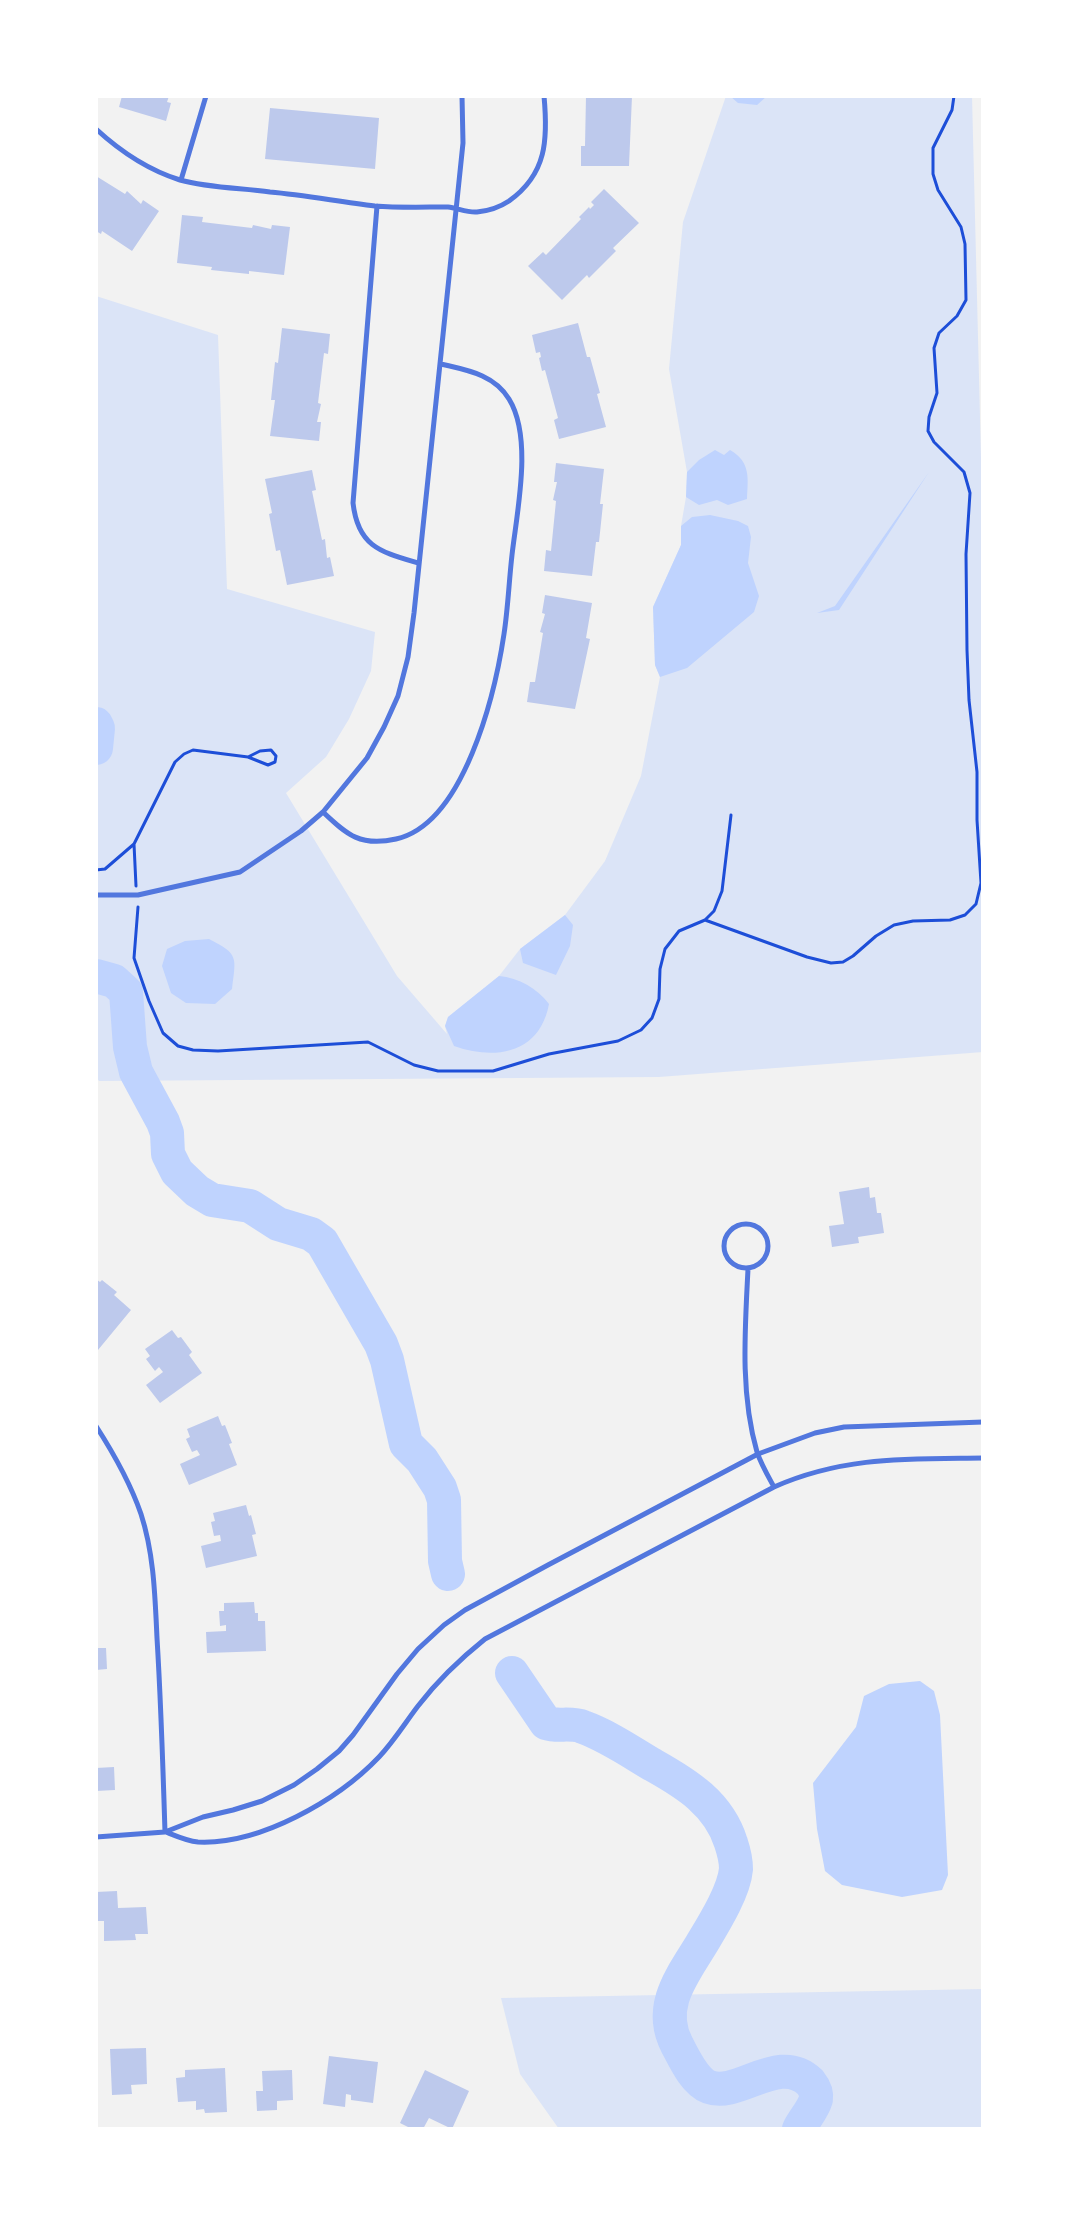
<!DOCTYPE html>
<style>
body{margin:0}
#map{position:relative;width:1079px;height:2225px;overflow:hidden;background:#f2f2f2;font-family:Barlow,sans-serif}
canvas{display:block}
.frame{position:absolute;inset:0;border:98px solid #fff;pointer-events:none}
</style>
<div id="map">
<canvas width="1079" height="2225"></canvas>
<div class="frame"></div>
</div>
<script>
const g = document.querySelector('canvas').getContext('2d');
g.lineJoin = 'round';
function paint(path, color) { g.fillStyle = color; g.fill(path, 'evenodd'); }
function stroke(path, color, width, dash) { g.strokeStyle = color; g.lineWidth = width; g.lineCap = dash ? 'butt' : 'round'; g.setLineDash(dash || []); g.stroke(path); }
paint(new Path2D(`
 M726,96H972L983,538V1052L659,1077L99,1081L96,1077V296L218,335L227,589L375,632L371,671L349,719L326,757L286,793L397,976L447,1034L445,1026L448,1017L499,976L520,949L565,915L605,861L641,776L660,677L655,665L653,607L681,545V526L686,497L687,472L669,369L683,222Z
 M983,1989V2129H559L520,2074L501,1998Z`), '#dbe4f7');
paint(new Path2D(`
 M730,96H767L757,105L738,103Z
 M715,450L724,455L730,450C751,462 748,478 747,499L728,505L717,500L699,505L686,497L687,472L699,460Z
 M929,472L839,610L817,613L835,606Z
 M710,515L738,521L748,526L751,537L748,563L759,596L754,612L687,668L660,677L655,665L653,607L681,545V526L692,517Z
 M565,915L573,925L570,946L556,975L523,963L520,949Z
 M209,939C239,954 236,957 232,989L215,1004L186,1003L171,993L162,966L167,949L185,941Z
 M499,976C519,978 537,988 549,1004C540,1053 496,1061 454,1046L445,1026L448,1017Z
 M920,1681L934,1691L940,1715L948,1875L942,1890L902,1897L842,1885L825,1871L817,1829L813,1783L856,1727L864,1696L889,1684Z`), '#bfd3fe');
stroke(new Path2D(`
 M96,724L98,728L96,748
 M96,976L114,981L126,992L130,1047L136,1072L163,1122L167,1133L168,1154L177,1172L197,1191L212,1200L250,1206L278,1224L311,1234L322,1242L381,1344L387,1360L406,1444L422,1460L440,1488L444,1500L445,1561L448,1574
 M512,1673L546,1723C558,1727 571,1722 583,1727C608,1736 631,1752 653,1765C687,1784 719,1804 731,1843C734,1852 736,1860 736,1869C734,1892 713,1925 701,1945C682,1976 657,2007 677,2045C684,2058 694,2081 709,2087C739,2098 779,2052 810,2082C814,2087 817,2093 816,2099C813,2110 804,2119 799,2129`), '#bfd3fe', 34);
paint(new Path2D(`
 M122,96H169L167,102L171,103L166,121L119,107Z
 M586,96H632L629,166H581V146H585Z
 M270,108L379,118L375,169L265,159Z
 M96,176L125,194L127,191L141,204L143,200L159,211L132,251L102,231L101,234L96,231Z
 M604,189L639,223L613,248L616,251L589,278L587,275L562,300L528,266L543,252L546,255L581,219L579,217L589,207L590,209L594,205L591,202Z
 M182,215L203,217L202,222L252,228L253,225L271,229L272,225L290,227L284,275L249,271V274L211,270L212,267L177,263Z
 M578,323L587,357H590L600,393L597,394L606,427L559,439L554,420L558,418L545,370L542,371L539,358L541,357L540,352L536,353L532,335Z
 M282,328L330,334L328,354L324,353L318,403L321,404L317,422H321L319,441L270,436L275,400H271L275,362L278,363Z
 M556,463L604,469L600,504H603L599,542H596L592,576L544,571L546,550L551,551L556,501L553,500L557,482H554Z
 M312,470L316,490L312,491L322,540L325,539L327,558L330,557L334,576L287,585L280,550L276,551L269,514L272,513L265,479Z
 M545,595L592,603L586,638L590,639L575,709L527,702L530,682H535L543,633L540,632L545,614L542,613Z
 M869,1187L870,1198L875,1197L877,1213H881L884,1233L858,1237L859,1243L832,1247L829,1226L844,1224L839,1192Z
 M96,1279L100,1282L102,1280L117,1292L114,1295L131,1310L98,1350Z
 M172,1330L178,1338L181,1337L192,1352L189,1355L202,1373L160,1403L146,1385L163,1372L159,1367L155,1371L146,1359L150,1356L145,1349Z
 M218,1416L222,1426L225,1425L232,1443L229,1444L237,1465L189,1485L180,1464L200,1455L197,1450L192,1452L186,1439L190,1437L187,1429Z
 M246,1505L249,1516L251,1515L256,1534L252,1535L257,1556L206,1568L201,1546L221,1541L220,1535L214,1536L211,1522L215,1521L213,1513Z
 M254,1602L255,1613H258V1621H265L266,1651L207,1653L206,1632L226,1631V1625L220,1626L219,1611H224V1603Z
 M96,1648H106L107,1669L96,1670Z
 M114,1767L115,1790L96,1791V1768Z
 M117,1891L118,1908L146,1907L148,1934H135L136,1940L104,1941V1921H96V1892Z
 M146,2048L147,2084L131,2085L132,2094L112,2095L110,2049Z
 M329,2056L378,2062L373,2103L351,2100V2095L346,2094L345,2107L323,2104Z
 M225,2068L227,2112L205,2113L204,2109L196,2110V2101L178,2102L176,2078L185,2077V2070Z
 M292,2070L293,2100L277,2101V2110L257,2111L256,2091H263L262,2071Z
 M425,2070L469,2091L452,2129L429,2118L423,2129H412L400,2123Z`), '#bdc9ec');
stroke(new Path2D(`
 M134,844L136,886
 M96,870L105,869L134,844L175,762L184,754L193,750L248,757L268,765L275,762L276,756L271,750L260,751L248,757
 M138,907L134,958L149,1001L163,1033L178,1046L193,1050L218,1051L368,1042L414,1065L438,1071H493L549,1054L618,1041L641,1030L652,1018L659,999L660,969L665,949L679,931L705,920L714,911L722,891L731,815
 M705,920L807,957L831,963L843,962L853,956L876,936L894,925L913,921L950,920L965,915L976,904L981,883L977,820V772L969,700L967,650L966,554L970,493L964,472L934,442L928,431L929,417L937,393L934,348L939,333L957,316L966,300L965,244L961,227L938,190L933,174V148L952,110L954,96`), '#1d4ed8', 3);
stroke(new Path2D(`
 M96,129C121,152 148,170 180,180C209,188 241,188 270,192C305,195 340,202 375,206C399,208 424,207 448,207C457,208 468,213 477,212C488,211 500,207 509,201C547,174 548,139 544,96
 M181,180L206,96
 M377,206L353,503C358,547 381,552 418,563
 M323,812C347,835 361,847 396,839C464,824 495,694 504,634C508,608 509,581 512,555C517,511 533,438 509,399C494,374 466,370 441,364
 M96,895H138L240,872L301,831L323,812L367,758L384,727L398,696L408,657L414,613L463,143L462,96
 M724 1246a22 22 0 1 1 44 0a22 22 0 1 1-44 0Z
 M748,1269C745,1330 740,1393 757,1452C761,1464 768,1476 774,1487
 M96,1426C114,1454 130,1482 141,1514C154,1554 155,1596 157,1638C161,1703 163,1767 165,1832
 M166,1832C176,1836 187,1841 198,1842C260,1845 338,1800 379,1757C394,1741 405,1723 418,1706C438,1680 460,1659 485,1639L774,1487C844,1456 908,1459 983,1458
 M96,1837L165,1832L203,1817L233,1810L262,1801L294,1785L317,1769L339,1751L353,1735L397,1674L418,1649L444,1625L465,1610L548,1565L758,1454L815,1433L844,1427L983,1422`), '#5277de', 5);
</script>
